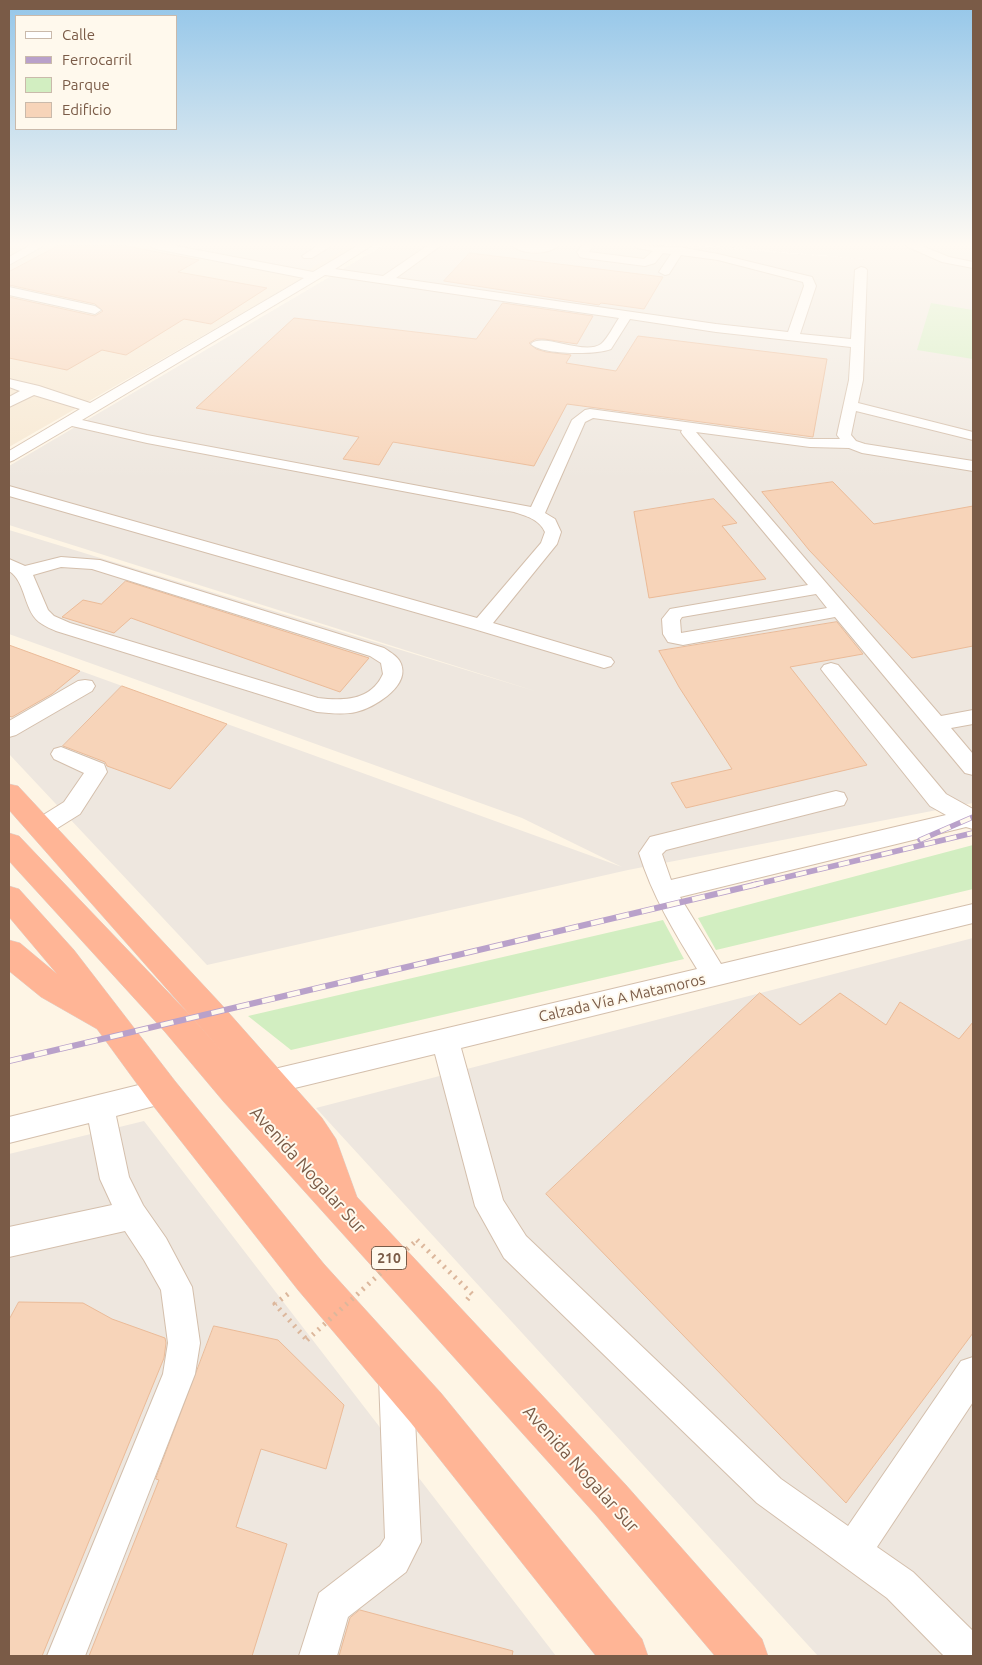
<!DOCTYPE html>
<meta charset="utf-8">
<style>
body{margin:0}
#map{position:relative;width:982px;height:1665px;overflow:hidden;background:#fef5e5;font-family:Ubuntu,sans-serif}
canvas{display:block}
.frame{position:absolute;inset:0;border:10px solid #7a5b47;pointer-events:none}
.legend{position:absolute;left:15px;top:15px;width:162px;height:115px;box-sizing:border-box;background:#fff9ed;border:1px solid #cabaab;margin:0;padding:6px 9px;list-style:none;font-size:15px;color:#7a5b47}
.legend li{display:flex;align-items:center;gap:10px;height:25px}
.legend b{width:25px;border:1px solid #cabaab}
</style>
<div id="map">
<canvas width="982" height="1665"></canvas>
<div class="frame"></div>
<ul class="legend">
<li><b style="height:6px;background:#fff"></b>Calle</li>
<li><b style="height:6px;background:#b9a1ca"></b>Ferrocarril</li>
<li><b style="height:14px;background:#d2eec1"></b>Parque</li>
<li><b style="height:14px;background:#f7d4b9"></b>Edificio</li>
</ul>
</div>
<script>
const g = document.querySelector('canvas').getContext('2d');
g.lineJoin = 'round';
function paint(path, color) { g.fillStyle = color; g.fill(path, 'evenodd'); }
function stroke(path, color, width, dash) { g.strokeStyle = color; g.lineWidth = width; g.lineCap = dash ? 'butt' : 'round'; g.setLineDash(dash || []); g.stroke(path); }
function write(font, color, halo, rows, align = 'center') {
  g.font = font + ' Ubuntu,sans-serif'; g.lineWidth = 4; g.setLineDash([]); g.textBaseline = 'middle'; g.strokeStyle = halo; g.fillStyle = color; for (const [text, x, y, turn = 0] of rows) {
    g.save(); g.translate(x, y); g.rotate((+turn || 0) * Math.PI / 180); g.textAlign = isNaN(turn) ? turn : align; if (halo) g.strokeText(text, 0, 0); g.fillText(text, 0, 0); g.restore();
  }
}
paint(new Path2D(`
 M9,246H359L9,447Z`), '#f7e8d2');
paint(new Path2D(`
 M173,246H350L306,271Z
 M382,246H695L875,260L711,246H973V803L628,870L207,965L9,754V645L622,867L522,818L9,634V530L538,692L9,525V466Z
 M973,938V1656H818L316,1108Z
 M144,1121L556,1656H9V1154Z`), '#eee7df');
paint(new Path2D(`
 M931,303L973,310V359L917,350Z
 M973,845V889L716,950L698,918Z
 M663,920L684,959L291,1050L248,1016Z`), '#d2eec1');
const building = new Path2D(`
 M58,246H126L199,260L178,272L267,288L211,324L184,319L126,355L102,350L67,370L9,358V297L95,316L103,311L95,304L9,285V272Z
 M470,253L663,277L644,309L601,303L599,305L444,281Z
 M503,303L593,316L577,344L544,339H536L529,343L536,349L546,352L571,355L566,363L616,371L638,336L827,359L813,437L567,404L534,466L393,442L379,465L343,459L359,437L196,408L294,318L476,339Z
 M833,482L874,524L973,506V646L912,658L809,550L762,492Z
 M714,499L737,523L722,526L766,579L649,598L634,512Z
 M126,581L369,658L340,692L131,618L114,633L62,617L83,600L101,604Z
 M837,622L863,654L790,667L867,765L686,808L671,783L732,769L679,687L659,651Z
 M9,645L80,671L52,694L12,717L9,716Z
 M122,686L227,724L170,789L107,766L105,762L63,746Z
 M760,993L800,1025L840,993L886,1025L900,1002L959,1039L973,1022V1333L846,1503L546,1194Z
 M19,1302L83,1303L112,1319L165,1338L166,1343L164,1358L42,1656H9V1320Z
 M214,1326L278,1340L344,1405L326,1469L261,1449L236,1527L287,1544L252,1656H89L159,1480L156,1479Z
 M360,1610L513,1651L512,1656H339L350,1618Z`);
paint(building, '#f7d4b9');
stroke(building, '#ebbb98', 1);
const minor = new Path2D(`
 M29,246H43L9,265V257Z
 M151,246H176L313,272L357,246H371L335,269L383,276L427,246H440L396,278L716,324L788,332L804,286L803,282L718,260L681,255L669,274L665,275L659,272L671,254L663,253L655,263L645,266L584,258L580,257L577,252L582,246H593L589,252L644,259L653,251L637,248L636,246L679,247L718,254L812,277L816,286L800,334L851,339L855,270L861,267L865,268L867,270L863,380L858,403L973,432V440L856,411L851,435L856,441L865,444L973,461V471L862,453L849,448L810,447L696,432L941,716L973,710V724L951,728L973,754V775L965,773L835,617L683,645L668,642L663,634L662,619L670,609L808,585L683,435L681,432L682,430L593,418L585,422L545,513L555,519L561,532L557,544L493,623L611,658L614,662L611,666L604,668L474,629L9,496V486L477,618L541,543L545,532C539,519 526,516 514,512L147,443L72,426L14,460L9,462V451L80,409L34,395L9,407V397L20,391L9,387V379L39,386L90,403L304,278L156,249ZM325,275L619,318C614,325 608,338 601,344C584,356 542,332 531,344C542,355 596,355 611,349L630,319L716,332L851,347L849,380L837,435L840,439H810L590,409L585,410L572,420L531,507L147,435L82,420ZM816,594L827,608L681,633L680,620L682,617Z
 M317,246H331L312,258H304L302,256Z
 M513,246H558C548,255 523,255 513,246Z
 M906,246H922L949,257L973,262V268L942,262Z
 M9,287L95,306L101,310L95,314L9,295Z
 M61,557L100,560L384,648C391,653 400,657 402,667C407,688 373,708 356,712C343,715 330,713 317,712L56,631C52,629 46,627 42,624C23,613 27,582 9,571V559L25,566ZM61,567L92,569L370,656L381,663L383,674C371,701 343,701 318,698L70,623L54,616L48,610L33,575Z
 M831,663L838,665L946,794L973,809V829L966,827L680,897L721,964L973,904V923L461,1048L503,1200L526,1236L781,1479L848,1526L961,1361L973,1357V1402L877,1547L913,1572L973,1631V1656H944L887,1598L757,1503L504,1258L475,1206L435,1054L270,1094L260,1091L256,1082L260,1073L270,1070L697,969C674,932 652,895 639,853L650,837L836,791L844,793L847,799L844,805L836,807L666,850L662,854L671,880L946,815L930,806L824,673L821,669L824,665Z
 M85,680L92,681L95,686L92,691L16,735L9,737V721L78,681Z
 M61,747L104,764L107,772L80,814L48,834L40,836L32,834L29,828L32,822L64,802L84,773L54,759L51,754L54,749Z
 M163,1079L173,1083L177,1092L173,1101L116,1116L129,1177L143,1205L166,1238L192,1287L200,1343L195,1374L85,1656H47L163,1374L168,1343L161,1290L144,1260L125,1231L9,1257V1227L112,1205L100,1179L89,1123L9,1143V1117Z
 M396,1361L408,1366L413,1378L421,1542L406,1572L348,1617L337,1656H299L319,1593L380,1546L385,1538L379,1378L384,1366Z`);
const highway = new Path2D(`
 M9,784L18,786L221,1004L322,1118L336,1139L357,1197L626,1485L762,1639L768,1656H715L596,1515L223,1101L165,1032L9,861V833L19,836L187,1012L226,1056L9,810Z
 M9,886L19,889L74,950L175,1081L324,1264L441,1393L642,1639L648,1656H596L411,1423L298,1290L151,1103L97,1029L41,997L9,971V940L20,943L57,974L9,917Z`);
stroke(minor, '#d4bfac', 2);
stroke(highway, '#dcd4cf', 1);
stroke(new Path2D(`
 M417,1240L472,1294L466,1301
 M288,1294L275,1304L307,1340`), '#dcb79c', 5, [2, 5.5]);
paint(minor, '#fff');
paint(highway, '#ffb596');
const railFar1 = new Path2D(`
 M920,840L973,817
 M753,885L973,833`);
const rail = new Path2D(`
 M9,1061L758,884`);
stroke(railFar1, '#b9a1ca', 5.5);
stroke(rail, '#b9a1ca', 6);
stroke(railFar1, '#fff9ed', 4, [11]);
stroke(rail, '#fff9ed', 4.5, [13]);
stroke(new Path2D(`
 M307,1340L417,1240`), '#dcb79c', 5, [2, 5.5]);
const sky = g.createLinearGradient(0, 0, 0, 480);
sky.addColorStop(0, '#94c6e9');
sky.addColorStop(0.51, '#fffaf3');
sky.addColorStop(1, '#fffaf300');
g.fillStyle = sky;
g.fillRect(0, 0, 982, 480);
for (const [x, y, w] of [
 [389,1258,35]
]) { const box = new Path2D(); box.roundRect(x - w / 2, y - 11.5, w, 23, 4); g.fillStyle = '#fff9ed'; g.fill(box); stroke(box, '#7a5b47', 1); }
write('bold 14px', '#7a5b47', null, [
 ["210",389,1258]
]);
write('15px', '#7a5b47', '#fff9ed', [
 ["Calzada Vía A Matamoros",622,998,-13]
]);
write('18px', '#7a5b47', '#fff9ed', [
 ["Avenida Nogalar Sur",308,1170,48],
 ["Avenida Nogalar Sur",581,1469,48]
]);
</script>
